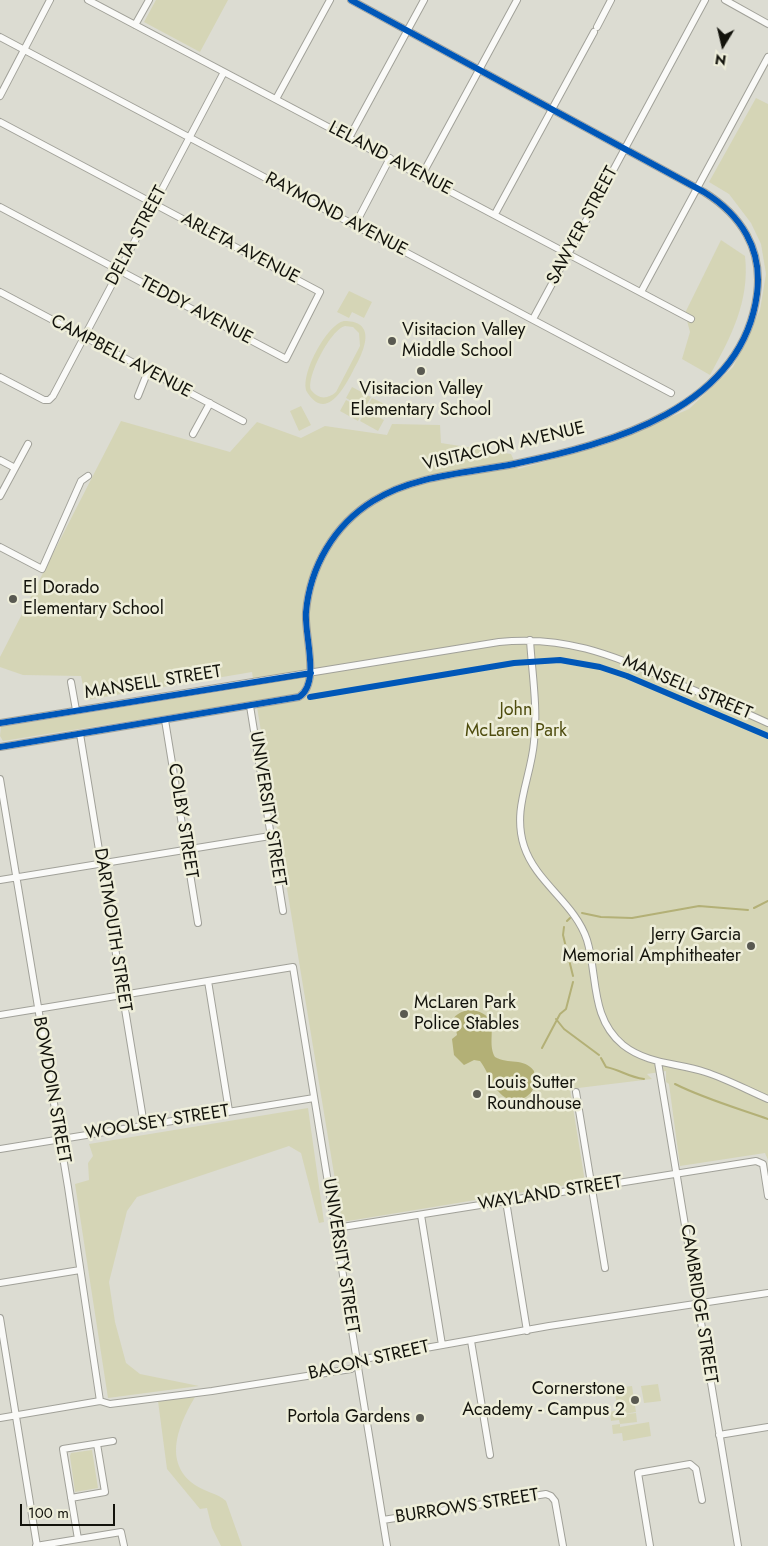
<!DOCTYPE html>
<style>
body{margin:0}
#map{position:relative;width:768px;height:1546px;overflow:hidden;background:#dcdcd2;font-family:Jost,sans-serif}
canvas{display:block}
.north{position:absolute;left:698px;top:20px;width:50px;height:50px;-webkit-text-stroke:4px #eeeeda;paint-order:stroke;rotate:189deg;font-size:14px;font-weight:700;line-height:20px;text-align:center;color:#13130c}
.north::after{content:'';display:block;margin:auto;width:18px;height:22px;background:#13130c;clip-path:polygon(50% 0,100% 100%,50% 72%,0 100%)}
.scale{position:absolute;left:20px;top:1504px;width:95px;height:22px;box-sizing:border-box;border:2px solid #13130c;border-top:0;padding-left:6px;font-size:15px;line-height:18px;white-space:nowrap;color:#13130c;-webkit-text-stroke:4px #eeeeda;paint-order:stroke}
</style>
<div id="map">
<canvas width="768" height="1546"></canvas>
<div class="north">N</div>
<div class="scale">100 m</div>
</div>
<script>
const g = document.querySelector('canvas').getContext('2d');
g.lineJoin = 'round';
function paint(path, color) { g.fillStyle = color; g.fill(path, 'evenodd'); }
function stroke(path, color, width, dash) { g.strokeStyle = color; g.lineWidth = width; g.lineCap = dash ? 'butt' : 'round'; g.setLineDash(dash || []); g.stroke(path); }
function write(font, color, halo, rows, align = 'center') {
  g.font = font + ' Jost,sans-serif'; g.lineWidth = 5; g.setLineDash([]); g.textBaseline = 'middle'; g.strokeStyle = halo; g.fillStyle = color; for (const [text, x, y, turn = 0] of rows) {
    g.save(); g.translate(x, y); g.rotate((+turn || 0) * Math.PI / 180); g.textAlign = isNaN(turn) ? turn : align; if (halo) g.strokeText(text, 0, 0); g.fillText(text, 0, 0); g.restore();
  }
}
paint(new Path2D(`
 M156,0H228L200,52L144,22Z
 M756,98L768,104V1160L765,1153L680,1166L669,1084L666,1082V1071L647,1074L652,1079L570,1089L585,1182L342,1222L256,701L3,741L0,736L1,727L254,686L252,672L86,700L81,676L23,675L0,667V657L121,421L230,452L257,422L301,438L325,426L387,435L392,424L440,425L441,443L511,454L518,469L608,444L689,409L733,367L760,310L766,274L761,244L751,223L729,194L709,182Z
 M721,240L745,256C750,301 731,337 710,375L682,359L690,332L685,313Z
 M349,291L372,302L364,318L352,312L349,318L337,312Z
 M344,321C380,321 362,355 353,371C344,388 326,422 307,392C299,376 327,324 344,321ZM345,326L353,327L359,333L360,346L336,392C327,400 318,399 311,390C306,377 331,329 345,326Z
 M352,387L371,397L365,408L346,398Z
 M372,398L391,407L385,418L366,409Z
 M346,400L364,409L358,421L340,411Z
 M301,406L311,425L299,431L290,411Z
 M366,410L384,420L378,431L360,421Z
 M308,1108L324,1222L319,1223L301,1153L289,1146L137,1197L127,1211L109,1282L115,1322L126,1363L140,1374L199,1386L108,1398L75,1184L89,1180L88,1163L93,1156L89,1144Z
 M658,1384L661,1401L644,1403L641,1386Z
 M632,1386L636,1412L618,1415L636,1413L637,1422L620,1424V1427L649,1422L651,1436L623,1441L622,1433L613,1434L612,1425L620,1424L619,1420L611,1421L610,1412L618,1410L614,1388Z
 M195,1397C179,1424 162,1462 195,1485C205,1492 217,1493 226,1501L242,1546H221L212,1528L207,1508L200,1509L167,1469L158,1401Z
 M92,1450L98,1488L75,1492L70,1456L71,1453Z`), '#d5d5b6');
paint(new Path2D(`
 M472,1010C504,1016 485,1039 495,1057C508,1065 524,1057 534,1071L535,1085C533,1091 529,1096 522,1099C497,1106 491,1075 480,1061L474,1060L464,1065L454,1055L452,1039L457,1035L456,1029L451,1026C452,1015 462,1010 472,1010Z`), '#b3b076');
stroke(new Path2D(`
 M754,908L768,901
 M582,913L601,917L632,918L699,906L748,910
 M567,921L570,918
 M564,927L563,935L573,976
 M556,1019L564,1029L599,1055
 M542,1048L560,1014L566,1009L573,982
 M601,1058L606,1067C621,1070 628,1077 644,1079
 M675,1084C705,1099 737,1108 768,1119`), '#b3b076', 2);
const minor = new Path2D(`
 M88,0L691,319
 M725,0L768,24
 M135,25L149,0
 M597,27L611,0
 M0,37L671,393
 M0,96L50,0
 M276,99L330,0
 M0,122L320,292L286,359L0,207
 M349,138L424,0
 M422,175L517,0
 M495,214L594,32
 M355,225L390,158
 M0,292L243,421
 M641,292L768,57
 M533,319L705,0
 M0,377L44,400H49L53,396L224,72
 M138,396L148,371
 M193,434L210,403
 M0,460L15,468
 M0,496L28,444
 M0,547L42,569L81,481L88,476
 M530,640C532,673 538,708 534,742C531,778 512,809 524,846C536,883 575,903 587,940C598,976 590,1018 623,1045C647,1064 677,1063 705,1072C727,1079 747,1090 768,1099
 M71,682L76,710
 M250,706L283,911
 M165,720L198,923
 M0,723L499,642C565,635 611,655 670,680C703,694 735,708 768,723
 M80,734L144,1125
 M0,747L299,697C321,683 304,635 306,612C310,567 334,525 373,501C414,475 468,473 514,464C610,444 742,409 757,294C763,249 741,215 704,192L351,0
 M0,779L68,1187L100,1401
 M0,880L270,836
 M208,981L229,1111
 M0,1015L293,967L387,1546
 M658,1062L738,1546
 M576,1092L605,1268
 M0,1149L314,1098
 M506,1201L527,1331
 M421,1215L442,1345
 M336,1228L756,1161L763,1164L768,1196
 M0,1283L80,1270
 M0,1318L37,1546
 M471,1341L490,1455
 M0,1418L100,1401L110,1404L212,1391L351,1369L364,1359L549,1326L768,1293
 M719,1435L768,1427
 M71,1498L105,1492L97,1444
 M383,1520L546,1494L551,1496L555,1501L563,1546
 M78,1539L63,1449L113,1441
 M36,1546L121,1532L124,1546
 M650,1546L638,1473L690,1464L696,1469L702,1500`);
stroke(minor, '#a1a199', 8);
stroke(minor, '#fafaf8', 6);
stroke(new Path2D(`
 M310,697L514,663L560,660L600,667L627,676L768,736
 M0,723L311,673
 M0,747L299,697C321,683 304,635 306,612C310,567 334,525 373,501C414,475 468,473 514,464C610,444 742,409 757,294C763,249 741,215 704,192L351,0`), '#0057b8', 6);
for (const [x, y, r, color] of [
 [392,341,5,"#595951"],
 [421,371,5,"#595951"],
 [13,599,5,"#595951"],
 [751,946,5,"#595951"],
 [404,1014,5,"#595951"],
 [477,1094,5,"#595951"],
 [635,1400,5,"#595951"],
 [420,1418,5,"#595951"]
]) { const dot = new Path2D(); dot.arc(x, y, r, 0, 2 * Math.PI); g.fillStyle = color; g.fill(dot); stroke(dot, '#eeeeda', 2); }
write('18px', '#13130c', '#eeeeda', [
 ["LELAND AVENUE",390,159,28],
 ["RAYMOND AVENUE",336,215,28],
 ["SAWYER STREET",583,226,-62],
 ["DELTA STREET",137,236,-62],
 ["ARLETA AVENUE",240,249,28],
 ["TEDDY AVENUE",196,311,28],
 ["CAMPBELL AVENUE",121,357,28],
 ["VISITACION AVENUE",504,447,-13],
 ["MANSELL STREET",153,683,-9],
 ["MANSELL STREET",687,688,23],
 ["UNIVERSITY STREET",267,809,81],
 ["COLBY STREET",182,821,81],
 ["DARTMOUTH STREET",112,930,81],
 ["BOWDOIN STREET",51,1090,80],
 ["WOOLSEY STREET",157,1123,-9],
 ["WAYLAND STREET",550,1194,-9],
 ["UNIVERSITY STREET",340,1256,81],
 ["CAMBRIDGE STREET",698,1304,81],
 ["BACON STREET",369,1361,-13],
 ["BURROWS STREET",467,1507,-9]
]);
write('18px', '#13130c', '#eeeeda', [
 ["Visitacion Valley",402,331],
 ["Middle School",402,352],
 ["Visitacion Valley",421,390,"center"],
 ["Elementary School",421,411,"center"],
 ["El Dorado",23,589],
 ["Elementary School",23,610],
 ["Jerry Garcia",741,936,"right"],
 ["Memorial Amphitheater",741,957,"right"],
 ["McLaren Park",414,1004],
 ["Police Stables",414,1025],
 ["Louis Sutter",487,1084],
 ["Roundhouse",487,1105],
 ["Cornerstone",625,1390,"right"],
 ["Academy - Campus 2",625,1411,"right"],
 ["Portola Gardens",410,1418,"right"]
], 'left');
write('18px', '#4e4c0e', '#eeeeda', [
 ["John",516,711],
 ["McLaren Park",516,732]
]);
</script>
